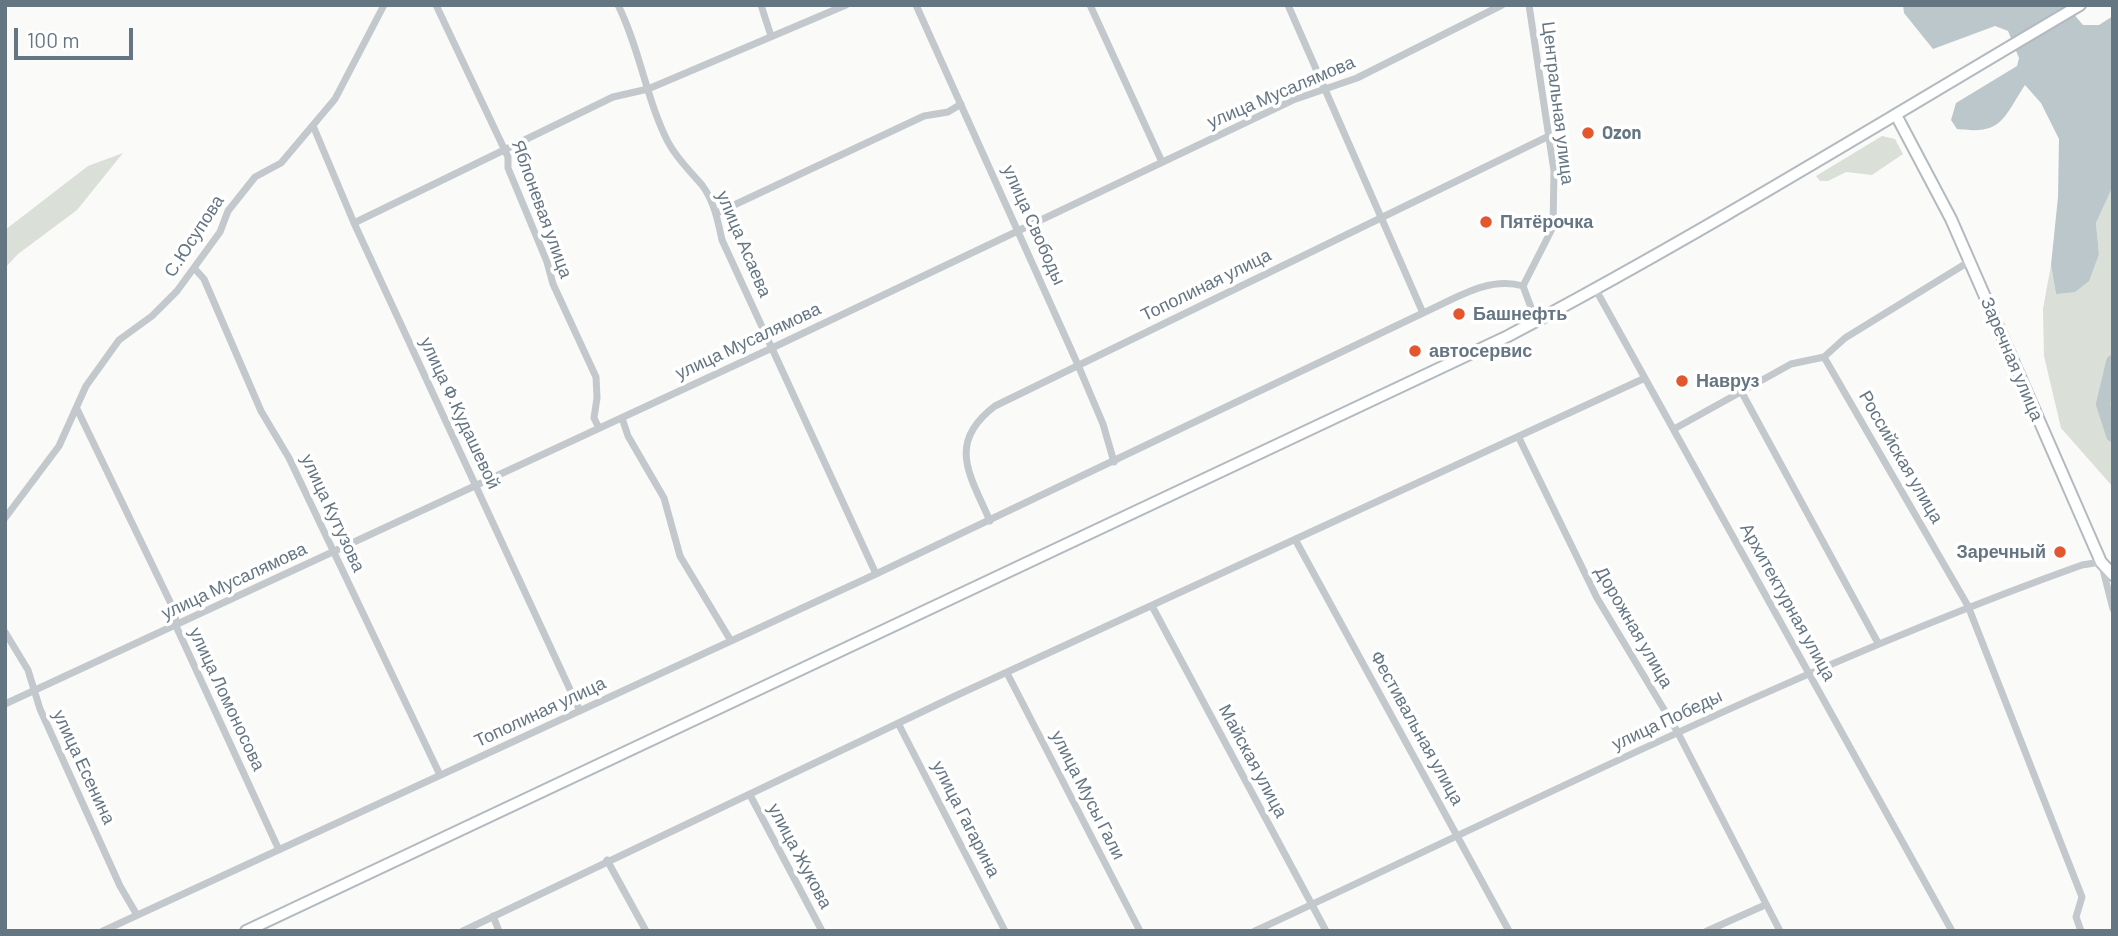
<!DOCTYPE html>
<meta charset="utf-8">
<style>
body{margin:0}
#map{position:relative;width:2118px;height:936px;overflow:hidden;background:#fafaf8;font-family:Barlow,sans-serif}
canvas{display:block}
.frame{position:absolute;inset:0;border:7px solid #657683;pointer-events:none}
.scale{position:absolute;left:14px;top:28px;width:119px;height:32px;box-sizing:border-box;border:4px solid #657683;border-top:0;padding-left:9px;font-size:21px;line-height:24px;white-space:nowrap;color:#657683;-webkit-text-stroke:5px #fff;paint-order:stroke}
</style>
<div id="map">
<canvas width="2118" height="936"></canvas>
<div class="frame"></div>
<div class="scale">100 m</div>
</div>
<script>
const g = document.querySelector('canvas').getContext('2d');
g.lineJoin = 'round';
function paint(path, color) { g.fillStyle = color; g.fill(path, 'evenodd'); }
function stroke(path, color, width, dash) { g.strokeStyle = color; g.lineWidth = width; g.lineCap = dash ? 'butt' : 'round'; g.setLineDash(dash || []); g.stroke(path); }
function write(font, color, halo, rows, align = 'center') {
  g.font = font + ' Barlow,sans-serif'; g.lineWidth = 7; g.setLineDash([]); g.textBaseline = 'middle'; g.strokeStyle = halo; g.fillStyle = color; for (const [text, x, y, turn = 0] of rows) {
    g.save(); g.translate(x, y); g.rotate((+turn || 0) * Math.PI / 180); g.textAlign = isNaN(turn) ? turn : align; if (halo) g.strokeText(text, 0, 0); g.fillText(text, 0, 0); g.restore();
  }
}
paint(new Path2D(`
 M1882,136L1895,139L1903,154L1872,175L1846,172L1828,181H1820L1816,176Z
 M123,153L77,210L18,254L5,268V230L88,166Z
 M2113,186V487L2061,428L2044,356L2043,309L2051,265L2056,294L2099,254L2096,223Z`), '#dadfd7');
paint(new Path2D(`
 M1903,5H2066L2083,25H2099L2113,16V186L2096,223L2099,254L2089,281L2075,292L2056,294L2051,265L2058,197L2059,139L2041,103L2025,85C2003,118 2003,135 1957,129L1951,120L1956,103L2017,66L2019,58L2008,31L1995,26L1933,49L1904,13Z`), '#bbc7cb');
stroke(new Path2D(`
 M2113,362L2103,404L2113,435`), '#bbc7cb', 14);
const secondary = new Path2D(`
 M1896,115L1951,219L2101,562L2113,575
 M246,931L1508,336C1703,233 1890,117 2080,5`);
stroke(secondary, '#b3babf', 14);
stroke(new Path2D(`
 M436,5L508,157V168L547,262L553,284L596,377L597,398L594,418L599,428
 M618,5C640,49 646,99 668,142C677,159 690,171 702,185C714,201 718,221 722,240L876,574
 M761,5L771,36
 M916,5L1078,365L1103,424L1114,462
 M1090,5L1162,162
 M1288,5L1423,313C1455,299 1487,276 1523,286
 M1529,5L1554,171L1553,227L1523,286L1536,321
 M314,128L354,223L580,711
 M717,213L924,116L948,112L961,104
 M354,223L613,97L648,89L846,5
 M194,268L204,279L261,411L289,458L440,775
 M1596,290L1952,931
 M1824,357L1968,606L2082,897L2076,917L2081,931
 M1824,357L1845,338L1970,261
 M1741,391L1878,643
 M77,409L175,612L176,626L279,850
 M622,418L628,436L664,498L680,556L731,641
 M1674,429L1791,364L1824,357
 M1519,438L1597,598L1677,731L1780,931
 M5,518L59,446L86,386L119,340L152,316L177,291L220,232L228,211L255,177L281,163L335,99L384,5
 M990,521C970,475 946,443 995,406L1549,136
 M1296,541L1509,931
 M1152,606L1326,931
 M5,632L28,670L40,709L120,886L137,915
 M1007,673L1140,931
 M5,704L772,348L1293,100L1357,78L1502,5
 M898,723L1005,931
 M750,795L822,931
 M607,860L646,931
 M493,916L499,931
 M103,931L876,574L1423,313
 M463,931L953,697L1645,378
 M1255,931C1529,804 1797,667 2082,565L2101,562L2113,609
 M1707,931L1765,905`), '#c3c8cc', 7);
stroke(secondary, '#fff', 10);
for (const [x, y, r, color] of [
 [1588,133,7,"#e4572e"],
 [1486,222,7,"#e4572e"],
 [1459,314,7,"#e4572e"],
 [1415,351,7,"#e4572e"],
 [1682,381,7,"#e4572e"],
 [2060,552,7,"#e4572e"]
]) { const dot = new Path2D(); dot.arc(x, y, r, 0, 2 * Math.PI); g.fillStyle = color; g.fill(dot); stroke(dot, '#fff', 2.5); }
write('18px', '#657683', '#fff', [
 ["улица Мусалямова",1281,92,-23],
 ["Центральная улица",1558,103,83],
 ["Яблоневая улица",542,209,70],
 ["улица Свободы",1034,225,66],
 ["С.Юсупова",194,236,-57],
 ["улица Асаева",744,244,67],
 ["Тополиная улица",1206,285,-26],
 ["улица Мусалямова",748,341,-25],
 ["Заречная улица",2012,359,67],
 ["улица Ф.Кудашевой",460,413,65],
 ["Российская улица",1901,457,60],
 ["улица Кутузова",333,513,65],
 ["улица Мусалямова",234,581,-25],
 ["Архитектурная улица",1788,602,61],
 ["Дорожная улица",1634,627,60],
 ["улица Ломоносова",227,699,65],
 ["Тополиная улица",540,712,-25],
 ["улица Победы",1667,720,-25],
 ["Фестивальная улица",1417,728,61],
 ["Майская улица",1253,761,62],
 ["улица Есенина",84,767,65],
 ["улица Мусы Гали",1088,795,63],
 ["улица Гагарина",966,819,63],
 ["улица Жукова",800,856,62]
]);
write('bold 18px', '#657683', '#fff', [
 ["Ozon",1602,133],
 ["Пятёрочка",1500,222],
 ["Башнефть",1473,314],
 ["автосервис",1429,351],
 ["Навруз",1696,381],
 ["Заречный",2046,552,"right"]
], 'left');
</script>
